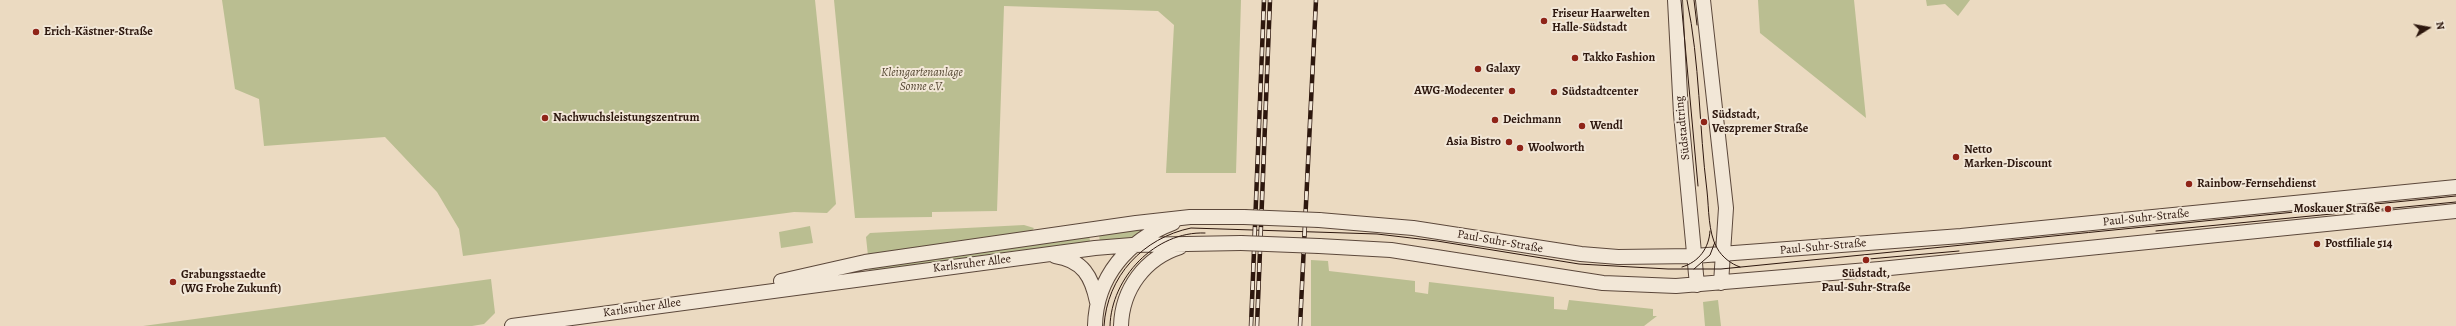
<!DOCTYPE html>
<meta charset="utf-8">
<style>
body{margin:0}
#map{position:relative;width:2456px;height:326px;overflow:hidden;background:#ebdac1;font-family:Alegreya,serif}
canvas{display:block}
.north{position:absolute;left:2408px;top:8px;width:40px;height:40px;-webkit-text-stroke:3px #f2e7d7;paint-order:stroke;rotate:79deg;font-size:11px;font-weight:700;line-height:16px;text-align:center;color:#2d170e}
.north::after{content:'';display:block;margin:auto;width:14px;height:18px;background:#2d170e;clip-path:polygon(50% 0,100% 100%,50% 72%,0 100%)}
</style>
<div id="map">
<canvas width="2456" height="326"></canvas>
<div class="north">N</div>
</div>
<script>
const g = document.querySelector('canvas').getContext('2d');
g.lineJoin = 'round';
function paint(path, color) { g.fillStyle = color; g.fill(path, 'evenodd'); }
function stroke(path, color, width, dash) { g.strokeStyle = color; g.lineWidth = width; g.lineCap = dash ? 'butt' : 'round'; g.setLineDash(dash || []); g.stroke(path); }
function write(font, color, halo, rows, align = 'center') {
  g.font = font + ' Alegreya,serif'; g.lineWidth = 4; g.setLineDash([]); g.textBaseline = 'middle'; g.strokeStyle = halo; g.fillStyle = color; for (const [text, x, y, turn = 0] of rows) {
    g.save(); g.translate(x, y); g.rotate((+turn || 0) * Math.PI / 180); g.textAlign = isNaN(turn) ? turn : align; if (halo) g.strokeText(text, 0, 0); g.fillText(text, 0, 0); g.restore();
  }
}
paint(new Path2D(`
 M222,0H815L836,204L827,213L794,212L463,256L459,229L437,192L385,137L264,146L259,99L235,89Z
 M834,0H1241L1236,173H1166L1174,25L1158,11L1004,6L997,211L932,212V217L855,218Z
 M1758,0H1854L1866,118L1760,33Z
 M1926,0H1970L1958,16L1945,4L1927,6Z
 M1024,225L1034,228L1031,232L868,256L866,237L870,233Z
 M810,226L813,243L781,248L779,232Z
 M1146,227V229L1128,241L1100,244L1099,234Z
 M1089,236L1091,245L870,273L869,269Z
 M1311,260L1328,261L1329,271L1415,281V292L1428,294L1429,282L1554,297V309L1567,310L1569,300L1653,309V316H1657L1644,326H1311Z
 M491,279L495,313L484,324L472,326H143Z
 M1718,300L1721,326H1705L1703,302Z`), '#babe91');
const minor = new Path2D(`
 M1675,0L1681,114L1697,285
 M1703,0L1726,208L1721,283
 M1319,220L1413,228L1581,254L1618,257L1694,256L1961,236L2456,187
 M1319,246L1391,250L1603,283L1676,286L1880,269L2456,211
 M1055,256C1083,260 1092,277 1097,302
 M781,281L865,262L1136,223L1190,217H1244
 M512,326L1095,248L1132,245L1241,243
 M1095,326C1096,277 1128,240 1173,223
 M1121,326C1122,289 1145,258 1180,247`);
stroke(minor, '#5c483b', 16);
stroke(minor, '#f2e7d7', 14);
stroke(new Path2D(`
 M1681,0L1698,186
 M1687,0C1700,63 1699,128 1707,191C1709,209 1708,232 1717,248C1722,257 1731,264 1740,267
 M1694,0L1697,25
 M2156,231L2456,202
 M1869,259L1959,251
 M1682,267C1699,262 1709,248 1710,231
 M1694,269L1710,255L1715,242
 M1104,326C1107,276 1143,238 1191,228L1377,234L1437,241L1579,264L1668,269H1721L2456,196
 M1110,326C1111,278 1155,231 1205,233`), '#2d170e', 1);
const rail = new Path2D(`
 M1251,326L1264,0
 M1257,326L1270,0
 M1300,326L1316,0`);
stroke(rail, '#2d170e', 4.5);
stroke(rail, '#f2e7d7', 3, [9]);
const minorBridge = new Path2D(`
 M1244,217L1319,220
 M1241,243L1319,246`);
stroke(minorBridge, '#5c483b', 16, []);
stroke(minorBridge, '#f2e7d7', 14);
for (const [x, y, r, color] of [
 [1544,21,4,"#8f2418"],
 [36,32,4,"#8f2418"],
 [1575,58,4,"#8f2418"],
 [1478,69,4,"#8f2418"],
 [1512,91,4,"#8f2418"],
 [1554,92,4,"#8f2418"],
 [545,118,4,"#8f2418"],
 [1495,120,4,"#8f2418"],
 [1704,122,4,"#8f2418"],
 [1582,126,4,"#8f2418"],
 [1509,142,4,"#8f2418"],
 [1520,148,4,"#8f2418"],
 [1956,157,4,"#8f2418"],
 [2189,184,4,"#8f2418"],
 [2388,209,4,"#8f2418"],
 [2317,244,4,"#8f2418"],
 [1866,260,4,"#8f2418"],
 [173,282,4,"#8f2418"]
]) { const dot = new Path2D(); dot.arc(x, y, r, 0, 2 * Math.PI); g.fillStyle = color; g.fill(dot); stroke(dot, '#f2e7d7', 1.5); }
write('bold 12px', '#2d170e', '#f2e7d7', [
 ["Friseur Haarwelten",1552,14],
 ["Halle-Südstadt",1552,28],
 ["Erich-Kästner-Straße",44,32],
 ["Takko Fashion",1583,58],
 ["Galaxy",1486,69],
 ["AWG-Modecenter",1504,91,"right"],
 ["Südstadtcenter",1562,92],
 ["Südstadt,",1712,115],
 ["Veszpremer Straße",1712,129],
 ["Nachwuchsleistungszentrum",553,118],
 ["Deichmann",1503,120],
 ["Wendl",1590,126],
 ["Asia Bistro",1501,142,"right"],
 ["Woolworth",1528,148],
 ["Netto",1964,150],
 ["Marken-Discount",1964,164],
 ["Rainbow-Fernsehdienst",2197,184],
 ["Moskauer Straße",2380,209,"right"],
 ["Postfiliale 514",2325,244],
 ["Südstadt,",1866,274,"center"],
 ["Paul-Suhr-Straße",1866,288,"center"],
 ["Grabungsstaedte",181,275],
 ["(WG Frohe Zukunft)",181,289]
], 'left');
write('italic 12px', '#574935', '#f2e7d7', [
 ["Kleingartenanlage",922,73],
 ["Sonne e.V.",922,87]
]);
write('12px', '#2d170e', '#f2e7d7', [
 ["Südstadtring",1683,128,-96],
 ["Paul-Suhr-Straße",2146,218,-6],
 ["Paul-Suhr-Straße",1500,242,10],
 ["Paul-Suhr-Straße",1823,247,-5],
 ["Karlsruher Allee",972,264,-7],
 ["Karlsruher Allee",642,308,-8]
]);
</script>
